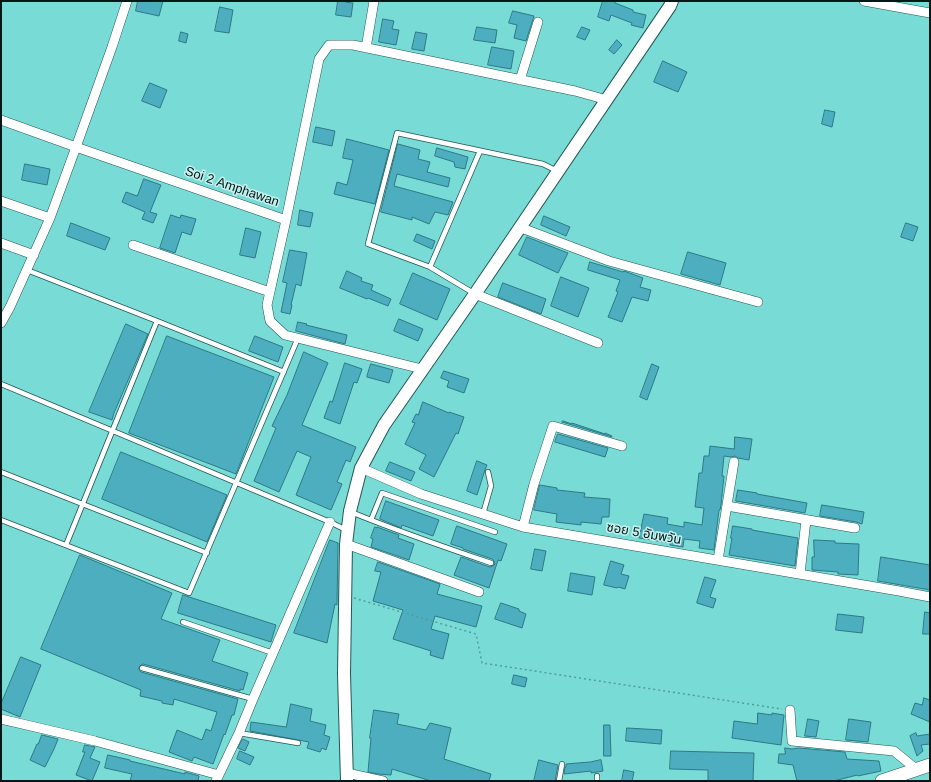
<!DOCTYPE html>
<meta charset="utf-8">
<style>
body{margin:0}
#map{position:relative;width:931px;height:782px;overflow:hidden;background:#78dbd5;font-family:Arial,sans-serif}
canvas{display:block}
.frame{position:absolute;inset:0;border:2px solid #021716;pointer-events:none}
</style>
<div id="map">
<canvas width="931" height="782"></canvas>
<div class="frame"></div>
</div>
<script>
const g = document.querySelector('canvas').getContext('2d');
g.lineJoin = 'round';
function paint(path, color) { g.fillStyle = color; g.fill(path, 'evenodd'); }
function stroke(path, color, width, dash) { g.strokeStyle = color; g.lineWidth = width; g.lineCap = dash ? 'butt' : 'round'; g.setLineDash(dash || []); g.stroke(path); }
function write(font, color, halo, rows, align = 'center') {
  g.font = font + ' Arial,"Noto Sans Thai",sans-serif'; g.lineWidth = 3; g.setLineDash([]); g.textBaseline = 'middle'; g.strokeStyle = halo; g.fillStyle = color; for (const [text, x, y, turn = 0] of rows) {
    g.save(); g.translate(x, y); g.rotate((+turn || 0) * Math.PI / 180); g.textAlign = isNaN(turn) ? turn : align; if (halo) g.strokeText(text, 0, 0); g.fillText(text, 0, 0); g.restore();
  }
}
const building = new Path2D(`
 M138,1H163L159,16L136,11Z
 M338,1H346L345,2L353,3L351,17L336,15Z
 M603,1H615V3L633,10V12L646,15L643,28L631,25L632,23L611,15L609,21L598,17Z
 M220,7L233,10L229,33L215,31Z
 M513,11L534,16L526,41L514,38L517,25L509,23Z
 M383,19L394,21L392,29L399,30L396,45L379,42Z
 M477,27L497,30L495,43L474,40Z
 M582,27L590,30L585,40L577,37Z
 M181,32L188,34L186,43L179,41Z
 M416,32L427,34L424,51L412,49Z
 M617,40L622,45L614,54L609,50Z
 M492,47L514,51L511,69L488,65Z
 M663,61L687,72L678,92L654,82Z
 M150,83L167,90L160,108L142,101Z
 M825,110L835,112L832,127L822,124Z
 M316,127L335,131L332,146L313,142Z
 M347,139L389,150L375,204L334,194L337,182L347,185L353,160L343,158Z
 M398,144L420,150L418,159L430,162L427,172L450,178L448,187L397,174L394,186L453,202L448,215L435,212L429,224L412,217V220L381,212Z
 M437,148L468,157L465,169L455,167L454,162L435,156Z
 M25,164L50,169L47,185L22,180Z
 M144,179L161,185L150,212L157,214L153,223L142,219L145,212L122,202L126,192L137,196Z
 M300,210L313,213L310,227L298,225Z
 M171,215L180,218L181,215L196,219L191,235L182,232L175,253L160,248Z
 M544,216L570,227L566,236L541,225Z
 M71,223L110,238L105,250L67,236Z
 M906,223L918,227L913,241L901,237Z
 M246,228L261,232L255,258L240,255Z
 M417,234L435,241L432,249L414,241Z
 M527,237L568,253L558,273L519,255Z
 M290,250L307,253L301,286L296,284L291,305H292L290,314L281,312L287,283L283,282Z
 M688,252L726,263L720,285L681,274Z
 M590,262L623,272L624,271L643,278L640,287L651,290L648,301L632,297L622,322L608,317L618,292L616,291L620,280L588,270Z
 M347,271L362,278L361,281L373,285L371,290L391,299L388,306L368,298L367,299L340,288Z
 M413,273L450,289L437,320L400,304Z
 M561,277L589,288L578,317L551,306Z
 M503,283L546,299L541,314L498,297Z
 M399,319L423,329L418,341L394,331Z
 M298,322L307,324L306,325L347,335L345,344L296,331Z
 M126,324L148,334L114,413L112,420L89,412Z
 M167,336L274,377L236,474L129,433Z
 M255,336L283,347L278,362L249,351Z
 M304,352L328,363L302,425L356,447L350,462L346,460L337,482L342,484L331,510L296,495L311,457L297,451L279,492L254,481L276,428L272,426L287,395Z
 M345,363L362,369L357,383L354,382L340,424L324,418L330,401L332,402Z
 M371,364L393,370L389,383L367,377Z
 M652,364L659,367L647,400L640,397Z
 M444,371L469,379L464,393L447,387L449,381L441,378Z
 M423,402L449,413V412L464,417L458,434L456,433L434,477L419,469L426,455L405,444L415,423L412,422L416,414L418,415Z
 M563,421L572,424V423L605,434V433L612,436V437L562,422Z
 M558,434L608,448L605,457L555,442Z
 M735,437L752,439L749,460L738,458L735,456L731,457L724,456L722,476H724L721,505L720,510H719L714,550L699,548L700,541L684,539L683,547L670,545V543L639,538L644,514L668,518L667,524L684,527V522L702,525L704,508L695,507L699,473H702L704,456H709L710,446L734,449Z
 M121,452L227,495L207,542L102,499Z
 M477,461L487,465L485,470L484,473L477,495L467,491Z
 M390,462L415,472L411,481L386,471Z
 M540,485L557,488V490L585,493L584,497L610,499L609,517H602L601,524L581,522V525L556,522L557,514L534,510Z
 M738,490L757,493V494L807,503L805,513L736,501Z
 M386,501L439,520L433,536L402,525L401,528L380,519Z
 M822,505L864,512L862,524L856,522L820,516Z
 M457,526L507,544L501,561L498,560L489,588L454,575L461,557L490,567L493,566L495,564L494,561L492,559L463,549V548L451,544Z
 M733,526L752,529V530L798,538L795,566L729,555L732,538H731Z
 M375,527L377,528V527L399,535L398,538L414,544L409,560L371,547L373,539L371,538Z
 M330,540L338,543L337,605L335,604L327,643L294,633Z
 M814,540L835,541V543L859,544L858,575L838,574V572L812,570V557H814Z
 M535,549L546,551L542,571L531,569Z
 M80,555L172,593L161,619L220,640L212,661L248,673L243,690L240,689V691L143,664L141,665L139,667V669L141,672L238,699L234,715H232L225,735L224,734L213,764L194,757L192,761L169,752L177,730L202,740L206,729L211,731L217,712L174,699L173,705L162,703V701L140,696L141,690L41,649Z
 M881,557L930,565V590L878,581Z
 M611,561L624,565L621,574L629,576L625,589L618,587L617,588L604,585Z
 M378,562L440,584L437,594L482,606L476,627L435,616L431,629L449,634L443,659L430,655L431,651L393,639L403,610L373,601L381,572L375,571Z
 M571,573L595,577L592,595L568,591Z
 M705,577L716,580L710,597L716,599L713,608L697,603Z
 M183,595L276,625L271,642L178,613Z
 M501,603L519,609V611L526,614L522,628L495,619Z
 M925,612L930,613V634H923Z
 M838,614L864,617L862,633L836,630Z
 M21,657L41,665L20,717L1,709V704Z
 M514,675L527,678L525,687L512,684Z
 M924,698L930,700V722L911,714L915,703L922,705Z
 M291,704L312,709L310,721L326,725L324,735L330,737L326,750L322,748L320,752L307,748L309,742L250,731L251,722L286,727Z
 M374,710L399,714L397,724L426,730L430,723L451,728L444,759L491,774L489,781H431L392,769L391,775L378,774L368,772L371,738H370Z
 M758,713L772,715V713L784,715L781,745L732,738L734,721L757,724Z
 M808,719L819,721L816,737L805,736Z
 M849,719L871,722L868,742L846,740Z
 M604,725H610L611,756H604Z
 M627,728L662,730L661,744L626,741Z
 M916,733L917,736L930,734V744L921,745L923,751L917,756L910,736Z
 M42,735L58,739L54,749L45,767L30,760L37,744H38Z
 M243,739L249,742L245,751L238,748Z
 M85,745L95,747L90,758L100,762L92,781L76,775L85,752H83Z
 M785,748L792,749L799,748L845,752L847,759L879,761L881,771L858,776L857,775L834,781H797L793,765L778,763L779,754H785Z
 M240,751L254,757L250,765L237,759Z
 M671,751L754,753L753,781H708V770L670,769Z
 M108,755L130,760V761L185,774V772L199,776L198,781H130L132,774L105,768Z
 M539,760L558,765L555,781H534Z
 M601,760L603,771L591,773V771L564,774L565,767H566V764L590,762Z
 M624,770L634,772L632,781H622Z`);
paint(building, '#4caebf');
stroke(building, '#2e7986', 1);
const service = new Path2D(`
 M430,267L480,151
 M27,270L157,321L66,545
 M475,294L430,267L368,244L397,133L543,164L557,171
 M157,321L284,372
 M1,384L330,522L346,530
 M1,472L207,553
 M351,512C397,531 444,547 491,563
 M483,514L491,486L488,472
 M1,520L189,593L298,338
 M371,520L382,493L495,532
 M183,622L273,653
 M142,668L253,699
 M239,733L298,743
 M597,776V781
 M559,781L562,764`);
const minor = new Path2D(`
 M127,1L112,47L76,147L286,220L267,305L270,321L285,335L422,369
 M864,1L930,13
 M366,48L374,1
 M520,80L538,22
 M1,120L76,147L50,218L10,307L1,323
 M1,201L50,218
 M286,220L319,59L329,45H353L575,91L607,100
 M519,227L609,261L758,302
 M1,243L34,255
 M133,245L270,292
 M475,294L598,343
 M361,468L421,494L523,527L899,591L930,597
 M727,506L855,528
 M523,527L534,484L553,426L622,446
 M346,544L479,592
 M718,560L734,462
 M800,574L806,520
 M790,710L792,741L894,751L916,769
 M1,719L95,741L219,775
 M347,773L383,781
 M216,781L239,733L253,699L330,522`);
const tertiary = new Path2D(`
 M347,781L344,674L346,544L350,511L361,468L384,425L475,294L670,6L672,1`);
const secondary = new Path2D(`
 M882,781L930,765`);
stroke(service, '#225755', 6);
stroke(minor, '#225755', 10);
stroke(tertiary, '#225755', 14);
stroke(secondary, '#225755', 14);
stroke(new Path2D(`
 M354,598L476,634L482,663L782,709`), '#539e99', 1.5, [2, 3]);
stroke(service, '#fff', 4.5);
stroke(minor, '#fff', 9);
stroke(tertiary, '#fff', 12);
stroke(secondary, '#fff', 13);
write('13px', '#021716', '#c5f2ef', [
 ["Soi 2 Amphawan",232,187,19],
 ["ซอย 5 อัมพวัน",644,534,10]
]);
</script>
